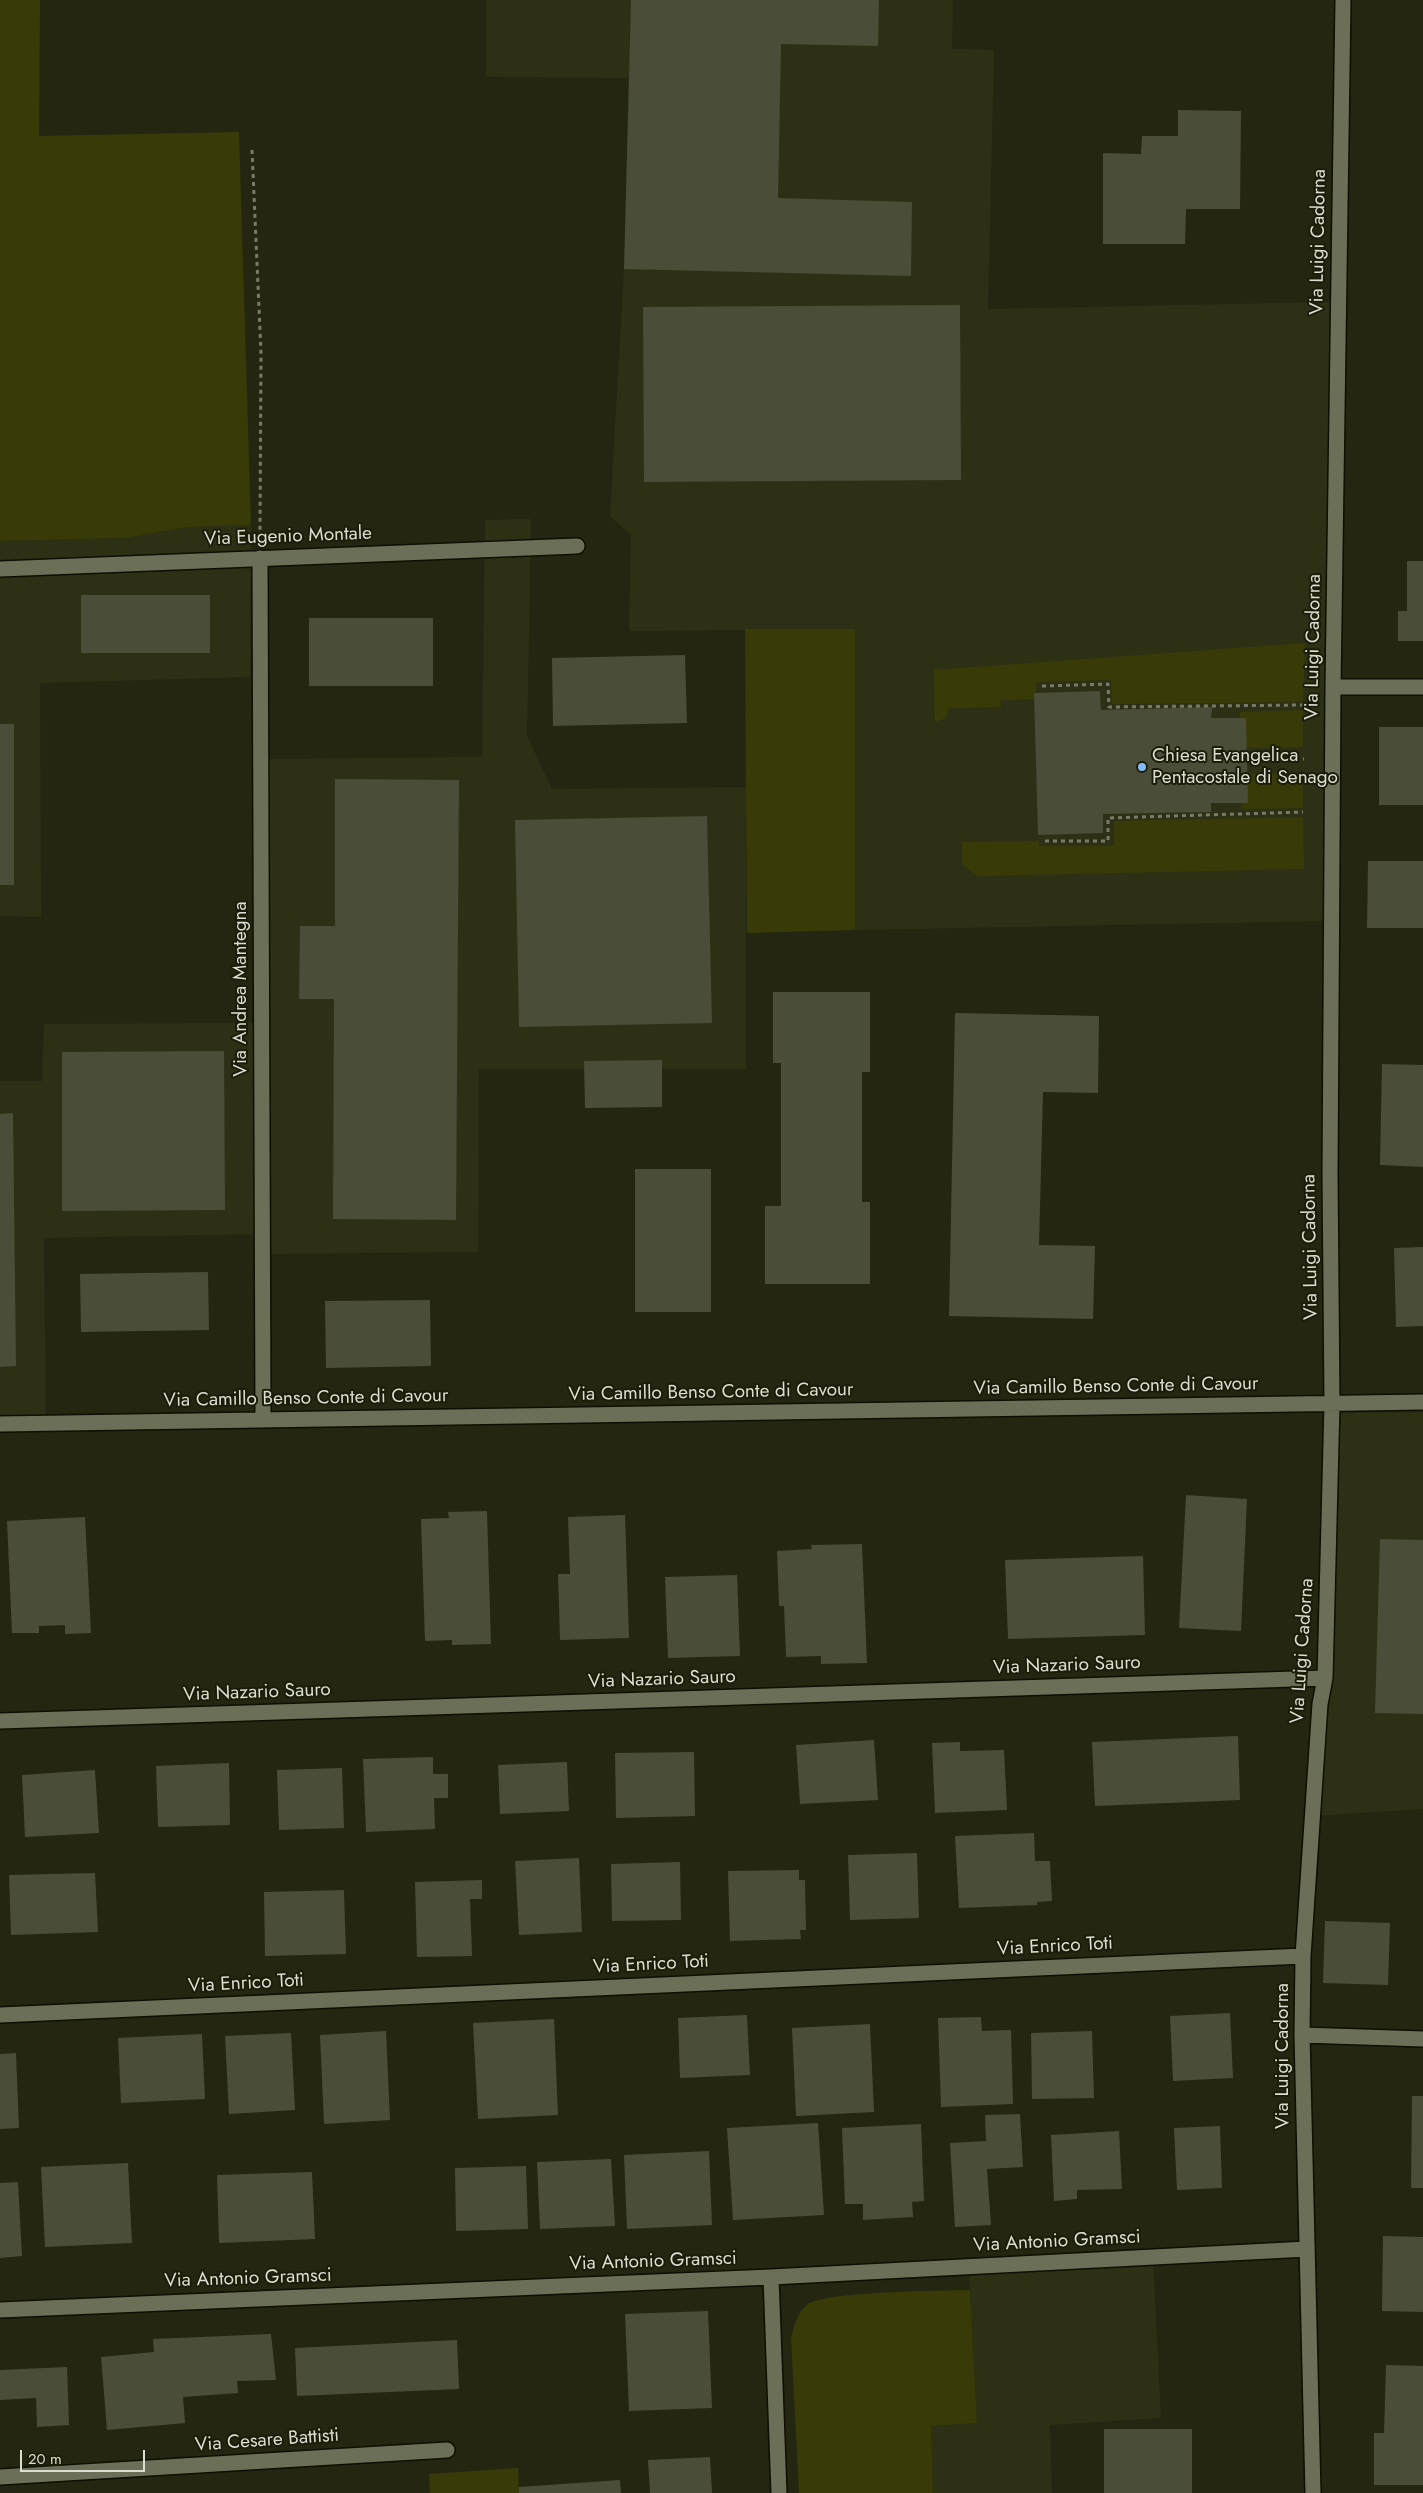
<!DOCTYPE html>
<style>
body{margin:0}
#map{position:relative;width:1423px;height:2493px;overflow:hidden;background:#242612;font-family:Jost,sans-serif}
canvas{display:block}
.scale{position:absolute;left:20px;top:2450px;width:125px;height:22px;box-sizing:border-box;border:2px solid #dcddd1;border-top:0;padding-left:6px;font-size:15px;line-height:18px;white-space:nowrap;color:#dcddd1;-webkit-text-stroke:4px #1b1d09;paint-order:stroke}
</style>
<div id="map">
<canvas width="1423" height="2493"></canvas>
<div class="scale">20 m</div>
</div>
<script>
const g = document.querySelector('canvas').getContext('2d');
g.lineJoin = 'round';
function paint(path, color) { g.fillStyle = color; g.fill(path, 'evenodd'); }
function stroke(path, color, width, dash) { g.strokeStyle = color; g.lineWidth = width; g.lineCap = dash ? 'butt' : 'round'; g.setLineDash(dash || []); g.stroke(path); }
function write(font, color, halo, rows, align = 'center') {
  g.font = font + ' Jost,sans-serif'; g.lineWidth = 4; g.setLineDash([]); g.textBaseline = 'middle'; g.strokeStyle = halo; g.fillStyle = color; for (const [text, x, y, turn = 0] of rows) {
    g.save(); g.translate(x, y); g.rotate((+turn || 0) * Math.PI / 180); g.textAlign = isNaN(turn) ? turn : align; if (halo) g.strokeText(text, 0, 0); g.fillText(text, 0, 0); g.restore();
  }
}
paint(new Path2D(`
 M486,0H953L952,49L994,50L988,309L1330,302L1324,921L855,930V629L629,631L631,535L610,516L624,269L629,78L486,77Z
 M531,519L527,736L552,789L746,787V1069H479L478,1252L264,1254V1234L44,1238L46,1425L0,1426V1081H42L44,1024L264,1023L267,759L482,757L485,520Z
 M251,525L250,677L40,683L41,917L0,916V541L126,538L188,527Z
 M1423,1412V1809L1313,1816L1336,1413Z
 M1153,2259L1161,2418L1050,2425L1052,2493H933L931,2426L977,2423L969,2269Z`), '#2e3015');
paint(new Path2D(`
 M0,0H40L39,136L239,132L251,525L188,527L126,538L0,541Z
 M745,629H855V930L747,933Z
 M1305,643L1303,702L1112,704L1111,680L1037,682L1034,699L1000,700L1001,707L949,708L946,718L935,722L934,670Z
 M1303,710V747L1246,748V718H1240V712Z
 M1303,773V808L1241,809L1247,774Z
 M1303,817L1304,869L978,876L962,864V842L1039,841V846H1114V821Z
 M970,2290L977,2423L931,2426L933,2493H799L791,2338C794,2326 797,2312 808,2304C829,2291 939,2291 970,2290Z
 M518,2468L519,2493H430L429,2474Z`), '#383b07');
paint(new Path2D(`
 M631,0H879L878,46L781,44L778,198L912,202L911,276L624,269Z
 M1178,110L1241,111L1240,209H1186L1185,244H1103V153L1141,154L1142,136H1178Z
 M960,305L961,480L644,482L643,307Z
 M1407,561H1423V641H1398V611H1407Z
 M81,595H210V653H81Z
 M309,618H433V686H309Z
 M685,655L687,723L553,726L552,658Z
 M1100,691L1101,710L1212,707L1211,718H1246L1248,803H1211V812L1103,814V833L1038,835L1034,693Z
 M0,724H14V885H0Z
 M1379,727H1423V805H1379Z
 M335,779L459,780L456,1220L333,1219L334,999H299L300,926H335Z
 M707,816L712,1023L519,1027L515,820Z
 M1368,861H1423V928H1367Z
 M773,992H870V1072H862V1202H870V1284H765V1206H781V1063H773Z
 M955,1013L1099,1016L1098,1093L1043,1092L1039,1245L1095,1246L1093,1319L949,1316Z
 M224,1051L225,1210L62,1211V1052Z
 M662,1060V1107L585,1108L584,1061Z
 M1382,1064L1423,1065V1167L1380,1165Z
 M13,1113L16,1366L0,1367V1114Z
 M635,1169H711V1312H635Z
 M1423,1247V1326L1396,1327L1394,1248Z
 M208,1272L209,1330L81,1332L80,1274Z
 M430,1300L431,1366L326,1368L325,1301Z
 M1186,1495L1247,1499L1241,1631L1179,1628Z
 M487,1511L491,1644L452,1645V1640L425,1641L421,1519L449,1518L448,1512Z
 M625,1515L629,1638L560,1640L558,1574H570L568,1517Z
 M85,1517L91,1633L65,1634V1625L39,1626V1633H12L7,1521Z
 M1380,1539L1423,1540V1714L1375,1713Z
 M862,1544L867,1663L821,1664V1656L786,1657L784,1606H779L777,1551L812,1549L811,1545Z
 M1143,1556L1145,1635L1008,1639L1005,1560Z
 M737,1575L740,1656L668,1658L665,1577Z
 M1238,1736L1240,1800L1095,1806L1092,1742Z
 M874,1740L878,1800L800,1804L796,1745Z
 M960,1742V1751L1004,1750L1007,1810L935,1813L932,1743Z
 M694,1752L695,1816L616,1818L615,1753Z
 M433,1757V1774H448V1798H434L435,1829L366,1832L363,1759Z
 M567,1762L569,1811L500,1814L498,1765Z
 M229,1763L230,1825L158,1827L156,1766Z
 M342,1768L344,1828L279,1830L277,1770Z
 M95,1770L99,1833L25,1837L22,1775Z
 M1034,1833L1035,1861H1050L1052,1901L1037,1902V1905L959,1908L955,1836Z
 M917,1853L919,1918L850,1920L848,1855Z
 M579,1858L582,1932L519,1935L515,1861Z
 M680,1862L681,1920L612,1921L611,1864Z
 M799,1870V1880H805L806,1930H800L801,1939L730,1941L728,1871Z
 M95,1873L98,1932L11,1935L9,1875Z
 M482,1880V1899H470L472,1956L417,1957L415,1882Z
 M344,1890L346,1954L265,1956L264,1892Z
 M1325,1921L1390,1923L1388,1985L1323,1983Z
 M1230,2013L1233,2078L1173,2081L1170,2016Z
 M747,2015L750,2075L680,2078L678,2018Z
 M981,2017L982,2031L1011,2030L1013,2104L941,2107L938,2018Z
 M554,2019L558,2115L478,2119L473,2023Z
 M870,2024L874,2112L796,2116L792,2028Z
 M386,2031L390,2120L324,2124L320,2035Z
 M1092,2031L1094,2098L1032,2099L1031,2033Z
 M291,2033L295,2110L229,2114L225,2036Z
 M202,2034L205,2099L121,2103L118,2038Z
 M16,2053L19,2128L0,2129V2054Z
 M1412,2096H1423V2188H1411Z
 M1020,2114L1023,2167L987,2169L991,2225L955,2227L950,2143L986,2141L985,2115Z
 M818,2123L824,2215L733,2220L727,2128Z
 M921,2124L924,2201L912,2202L913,2217L863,2220V2204H845L842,2128Z
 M1220,2126L1222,2188L1177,2190L1174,2128Z
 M1119,2131L1122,2189L1077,2190V2199L1054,2201L1051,2135Z
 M709,2151L712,2225L627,2229L624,2155Z
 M611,2159L615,2226L540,2229L537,2162Z
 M128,2163L132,2243L45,2247L41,2167Z
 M526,2166L528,2229L456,2231L455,2168Z
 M312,2172L315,2239L219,2243L217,2175Z
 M18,2182L22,2256L0,2258V2183Z
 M1383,2236L1423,2237V2312L1382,2311Z
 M708,2311L712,2408L629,2411L625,2314Z
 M271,2334L276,2380L237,2381L238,2393L183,2397L185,2423L107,2430L101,2357L154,2352L153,2339Z
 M457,2340L459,2389L297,2396L295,2348Z
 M1386,2365L1423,2366V2485H1374V2433H1384Z
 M67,2367L69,2425L37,2427L36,2398L0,2400V2370Z
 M1104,2429H1192V2493H1104Z
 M710,2457L712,2493H650L648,2460Z
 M620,2480L621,2493H519V2487Z`), '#4a4d37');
const minor = new Path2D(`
 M260,558L263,1419
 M0,569L577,546
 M1333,687H1423
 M0,1424L1423,1402
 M0,1721L1325,1678
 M0,2015L1303,1956
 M1302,2035L1423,2039
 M771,2277L779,2493
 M0,2310L771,2277L1307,2249
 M0,2477L447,2450
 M1313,2493L1302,2035L1303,1956L1320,1704L1325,1678L1332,1404L1330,1174L1333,687L1343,0`);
stroke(minor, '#0e0f00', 18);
stroke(new Path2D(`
 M252,150L261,353L260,530
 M1042,686L1108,684L1109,707L1303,705
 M1247,760L1304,759
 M1045,841H1108V818L1303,812`), '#797b6a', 3, [4, 4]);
stroke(minor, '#6c6f58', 15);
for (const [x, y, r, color] of [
 [1142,767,5,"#86bbfb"]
]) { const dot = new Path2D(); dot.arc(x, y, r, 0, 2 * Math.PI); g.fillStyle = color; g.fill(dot); stroke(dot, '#1b1d09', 2); }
write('19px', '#dcddd1', '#1b1d09', [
 ["Via Luigi Cadorna",1319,242,-89],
 ["Via Eugenio Montale",288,537,-2],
 ["Via Luigi Cadorna",1314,647,-89],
 ["Via Andrea Mantegna",241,989,-90],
 ["Via Luigi Cadorna",1311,1247,-91],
 ["Via Camillo Benso Conte di Cavour",1116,1387,-1],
 ["Via Camillo Benso Conte di Cavour",711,1393,-1],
 ["Via Camillo Benso Conte di Cavour",306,1399,-1],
 ["Via Luigi Cadorna",1303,1651,-86],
 ["Via Nazario Sauro",1067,1666,-2],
 ["Via Nazario Sauro",662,1680,-2],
 ["Via Nazario Sauro",257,1693,-2],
 ["Via Enrico Toti",1055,1947,-3],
 ["Via Enrico Toti",651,1965,-3],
 ["Via Enrico Toti",246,1984,-3],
 ["Via Luigi Cadorna",1283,2056,-90],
 ["Via Antonio Gramsci",1057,2242,-3],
 ["Via Antonio Gramsci",653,2262,-2],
 ["Via Antonio Gramsci",248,2279,-2],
 ["Via Cesare Battisti",267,2441,-4]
]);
write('19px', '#dcddd1', '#1b1d09', [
 ["Chiesa Evangelica",1152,756],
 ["Pentacostale di Senago",1152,778]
], 'left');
</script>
